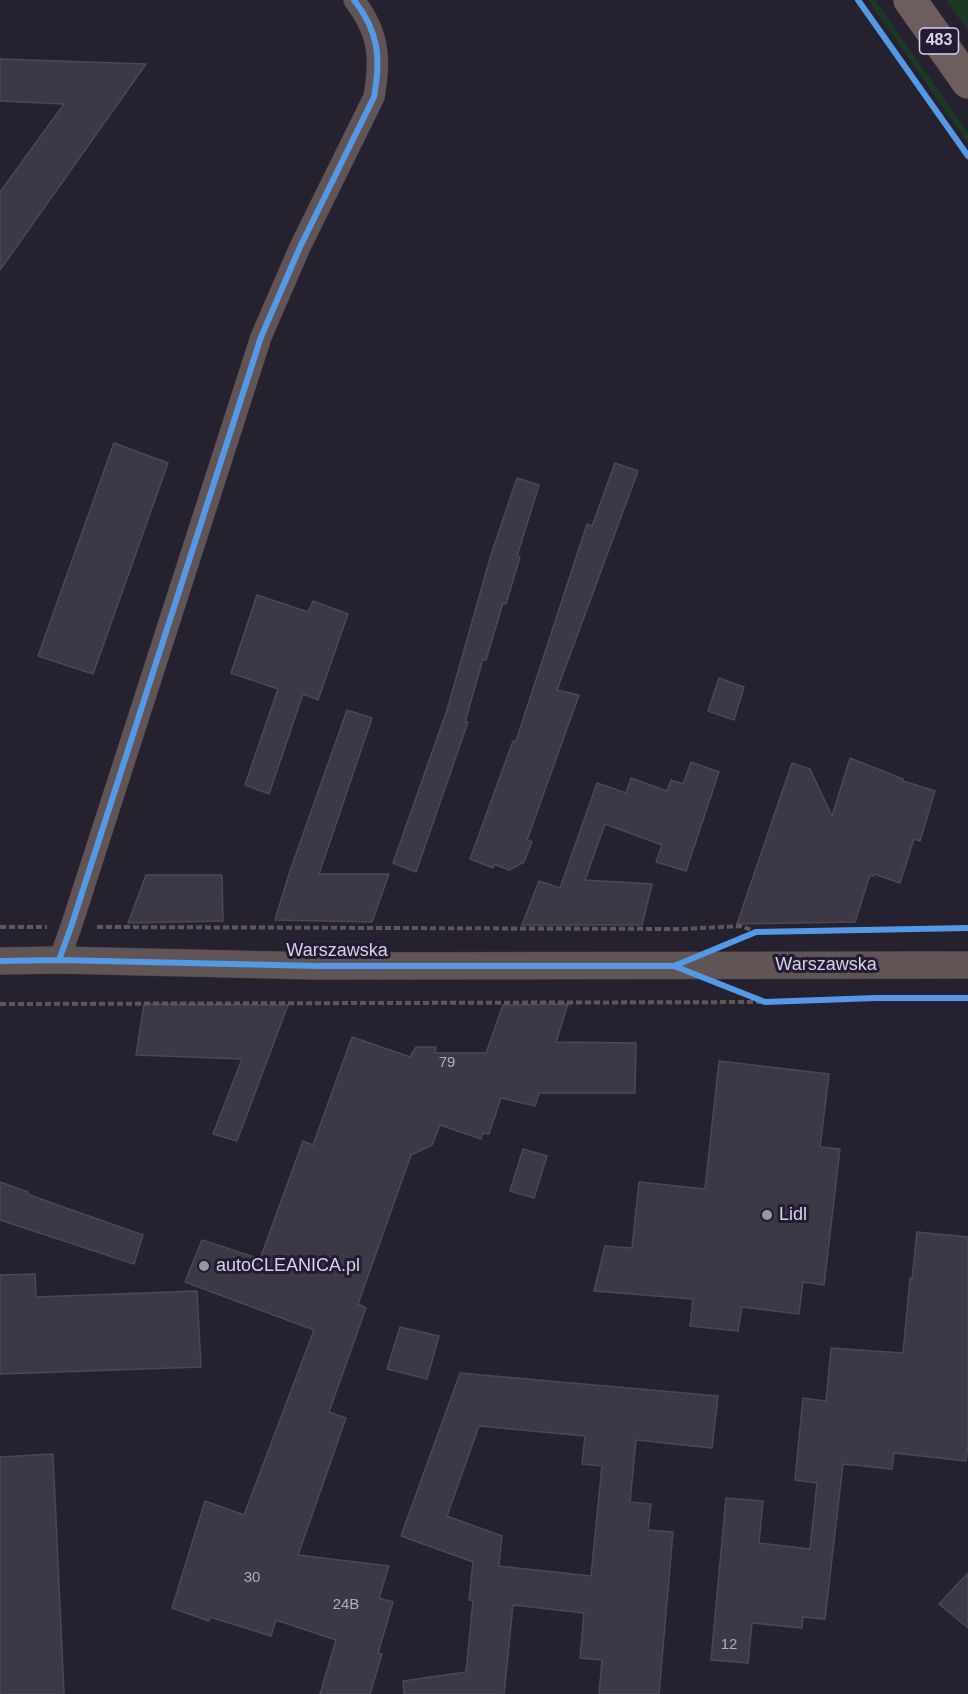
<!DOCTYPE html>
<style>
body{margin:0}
canvas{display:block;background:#25212f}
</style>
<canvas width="968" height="1694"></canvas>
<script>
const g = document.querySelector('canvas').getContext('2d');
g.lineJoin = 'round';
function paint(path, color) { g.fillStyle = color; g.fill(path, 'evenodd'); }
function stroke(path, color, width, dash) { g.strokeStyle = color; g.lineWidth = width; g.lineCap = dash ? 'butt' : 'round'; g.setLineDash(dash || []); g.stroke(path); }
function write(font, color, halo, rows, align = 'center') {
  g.font = font + ' Arial,sans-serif'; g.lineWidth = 6; g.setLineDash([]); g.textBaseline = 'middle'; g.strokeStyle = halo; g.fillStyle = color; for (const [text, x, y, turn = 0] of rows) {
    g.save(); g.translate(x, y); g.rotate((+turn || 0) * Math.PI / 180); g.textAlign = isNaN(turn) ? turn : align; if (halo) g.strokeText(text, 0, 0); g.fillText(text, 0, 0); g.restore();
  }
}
paint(new Path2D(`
 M868,0H875L968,133V143Z
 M947,0H968V31L948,3Z`), '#1b3924');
const building = new Path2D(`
 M0,59L146,64L0,270V192L64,104L0,101Z
 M114,443L168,463L93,674L38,656Z
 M615,463L638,471L557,690L579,695L527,840L532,842L524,862L509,870L494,864L493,868L470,859L513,741H516L587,524L592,526Z
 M517,478L539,485L517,556L520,557L506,604L503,603L486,660L483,659L465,722H468L416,872L393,863L447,710L491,555Z
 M257,595L308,612L313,601L348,614L318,700L303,694L269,794L245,785L278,689L231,673Z
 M719,678L744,687L734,720L708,711Z
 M347,710L372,718L319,874H389L372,922L275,920L289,874Z
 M850,758L903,779V781L935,791L920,841L914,839L900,883L874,874L873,876L870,875L855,922L737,924L792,763L810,769L832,816Z
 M691,762L719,772L686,871L656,862L662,845L605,824L585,880L652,884L642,925H522L539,881L560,888L597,783L626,793L631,778L667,791L671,780L683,784Z
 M146,875H222L223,921L128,923Z
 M144,1004L288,1005L237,1141L213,1134L242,1059L136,1055Z
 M568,1004L556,1042L636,1043L635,1093H539L535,1106L501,1098L489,1134L483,1133L481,1139L440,1125L432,1145L411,1155L358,1304L366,1308L329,1412L346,1418L298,1555L389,1566L379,1598L393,1602L378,1653L382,1654L370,1694H320L336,1640L276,1620L271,1636L210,1617L209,1621L172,1608L205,1501L244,1515L314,1330L185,1282L202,1240L260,1259L303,1141L313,1145L352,1037L410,1057L416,1047H436L435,1053H486L503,1005Z
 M719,1061L829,1074L820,1147L840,1149L824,1285L803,1282L799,1314L742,1307L738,1331L690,1326L693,1299L594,1291L605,1246L632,1248L639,1182L705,1189Z
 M523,1149L547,1156L534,1198L510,1191Z
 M0,1182L28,1192L27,1194L49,1202L143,1235L134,1264L0,1220Z
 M917,1232L968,1237V1443L966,1461L894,1453L892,1469L843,1464L825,1619L803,1617L802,1628L752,1623L748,1663L711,1660L726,1498L763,1501L759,1543L810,1549L817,1483L795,1480L803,1398L826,1401L831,1348L903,1353L910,1278L912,1279Z
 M35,1274L36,1297L197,1291L201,1367L0,1374V1275Z
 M400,1327L439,1336L427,1379L387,1369Z
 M460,1373L718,1396L712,1448L636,1440L630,1502L651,1504L648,1530L673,1532L659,1694H599L602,1660L580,1658L584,1613L513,1605L504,1694H404L403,1681L466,1672L473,1601L469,1600L473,1562L401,1536ZM479,1426L585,1436L582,1464L602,1466L591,1576L499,1566L502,1536L447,1516Z
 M53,1454L64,1694H0V1457Z
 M968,1573V1628L939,1604Z`);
paint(building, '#3c3845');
stroke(building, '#4b4854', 1.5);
const minor = new Path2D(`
 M59,960L71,927L261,337L300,247L374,97C381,58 379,32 354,0`);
const tertiary = new Path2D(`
 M0,961L59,960L318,966L968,965`);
const primary = new Path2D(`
 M910,0L968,82`);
stroke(minor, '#3f3b48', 22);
stroke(tertiary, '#3f3b48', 28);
stroke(primary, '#3f3b48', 34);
stroke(new Path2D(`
 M0,927H47
 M97,927L682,929L741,926L756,932
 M0,1004L765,1002`), '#5f565a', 4, [6, 3]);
stroke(minor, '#615454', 21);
stroke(tertiary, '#615454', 27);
stroke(primary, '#6e5d5f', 33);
stroke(new Path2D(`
 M858,0L968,156
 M59,960L71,927L261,337L300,247L374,97C381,58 379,32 354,0
 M0,961L59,960L318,966H674L756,932L968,928
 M674,966L765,1002L876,998H968`), '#5399e6', 6);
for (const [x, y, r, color] of [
 [767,1215,6,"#9995a5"],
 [204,1266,6,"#9995a5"]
]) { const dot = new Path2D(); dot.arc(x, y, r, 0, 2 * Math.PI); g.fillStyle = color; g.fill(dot); stroke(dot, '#231b35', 2); }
write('15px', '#b0acbd', null, [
 ["79",447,1063],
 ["30",252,1578],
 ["24B",346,1605],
 ["12",729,1645]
]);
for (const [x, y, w] of [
 [939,41,39]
]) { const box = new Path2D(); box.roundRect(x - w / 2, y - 13, w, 26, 4.5); g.fillStyle = '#231b35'; g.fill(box); stroke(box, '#d7d3e5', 1.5); }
write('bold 16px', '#d7d3e5', null, [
 ["483",939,41]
]);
write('18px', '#d7d3e5', '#231b35', [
 ["Warszawska",337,951],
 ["Warszawska",826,965]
]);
write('18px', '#d7d3e5', '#231b35', [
 ["Lidl",779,1215],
 ["autoCLEANICA.pl",216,1266]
], 'left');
</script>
